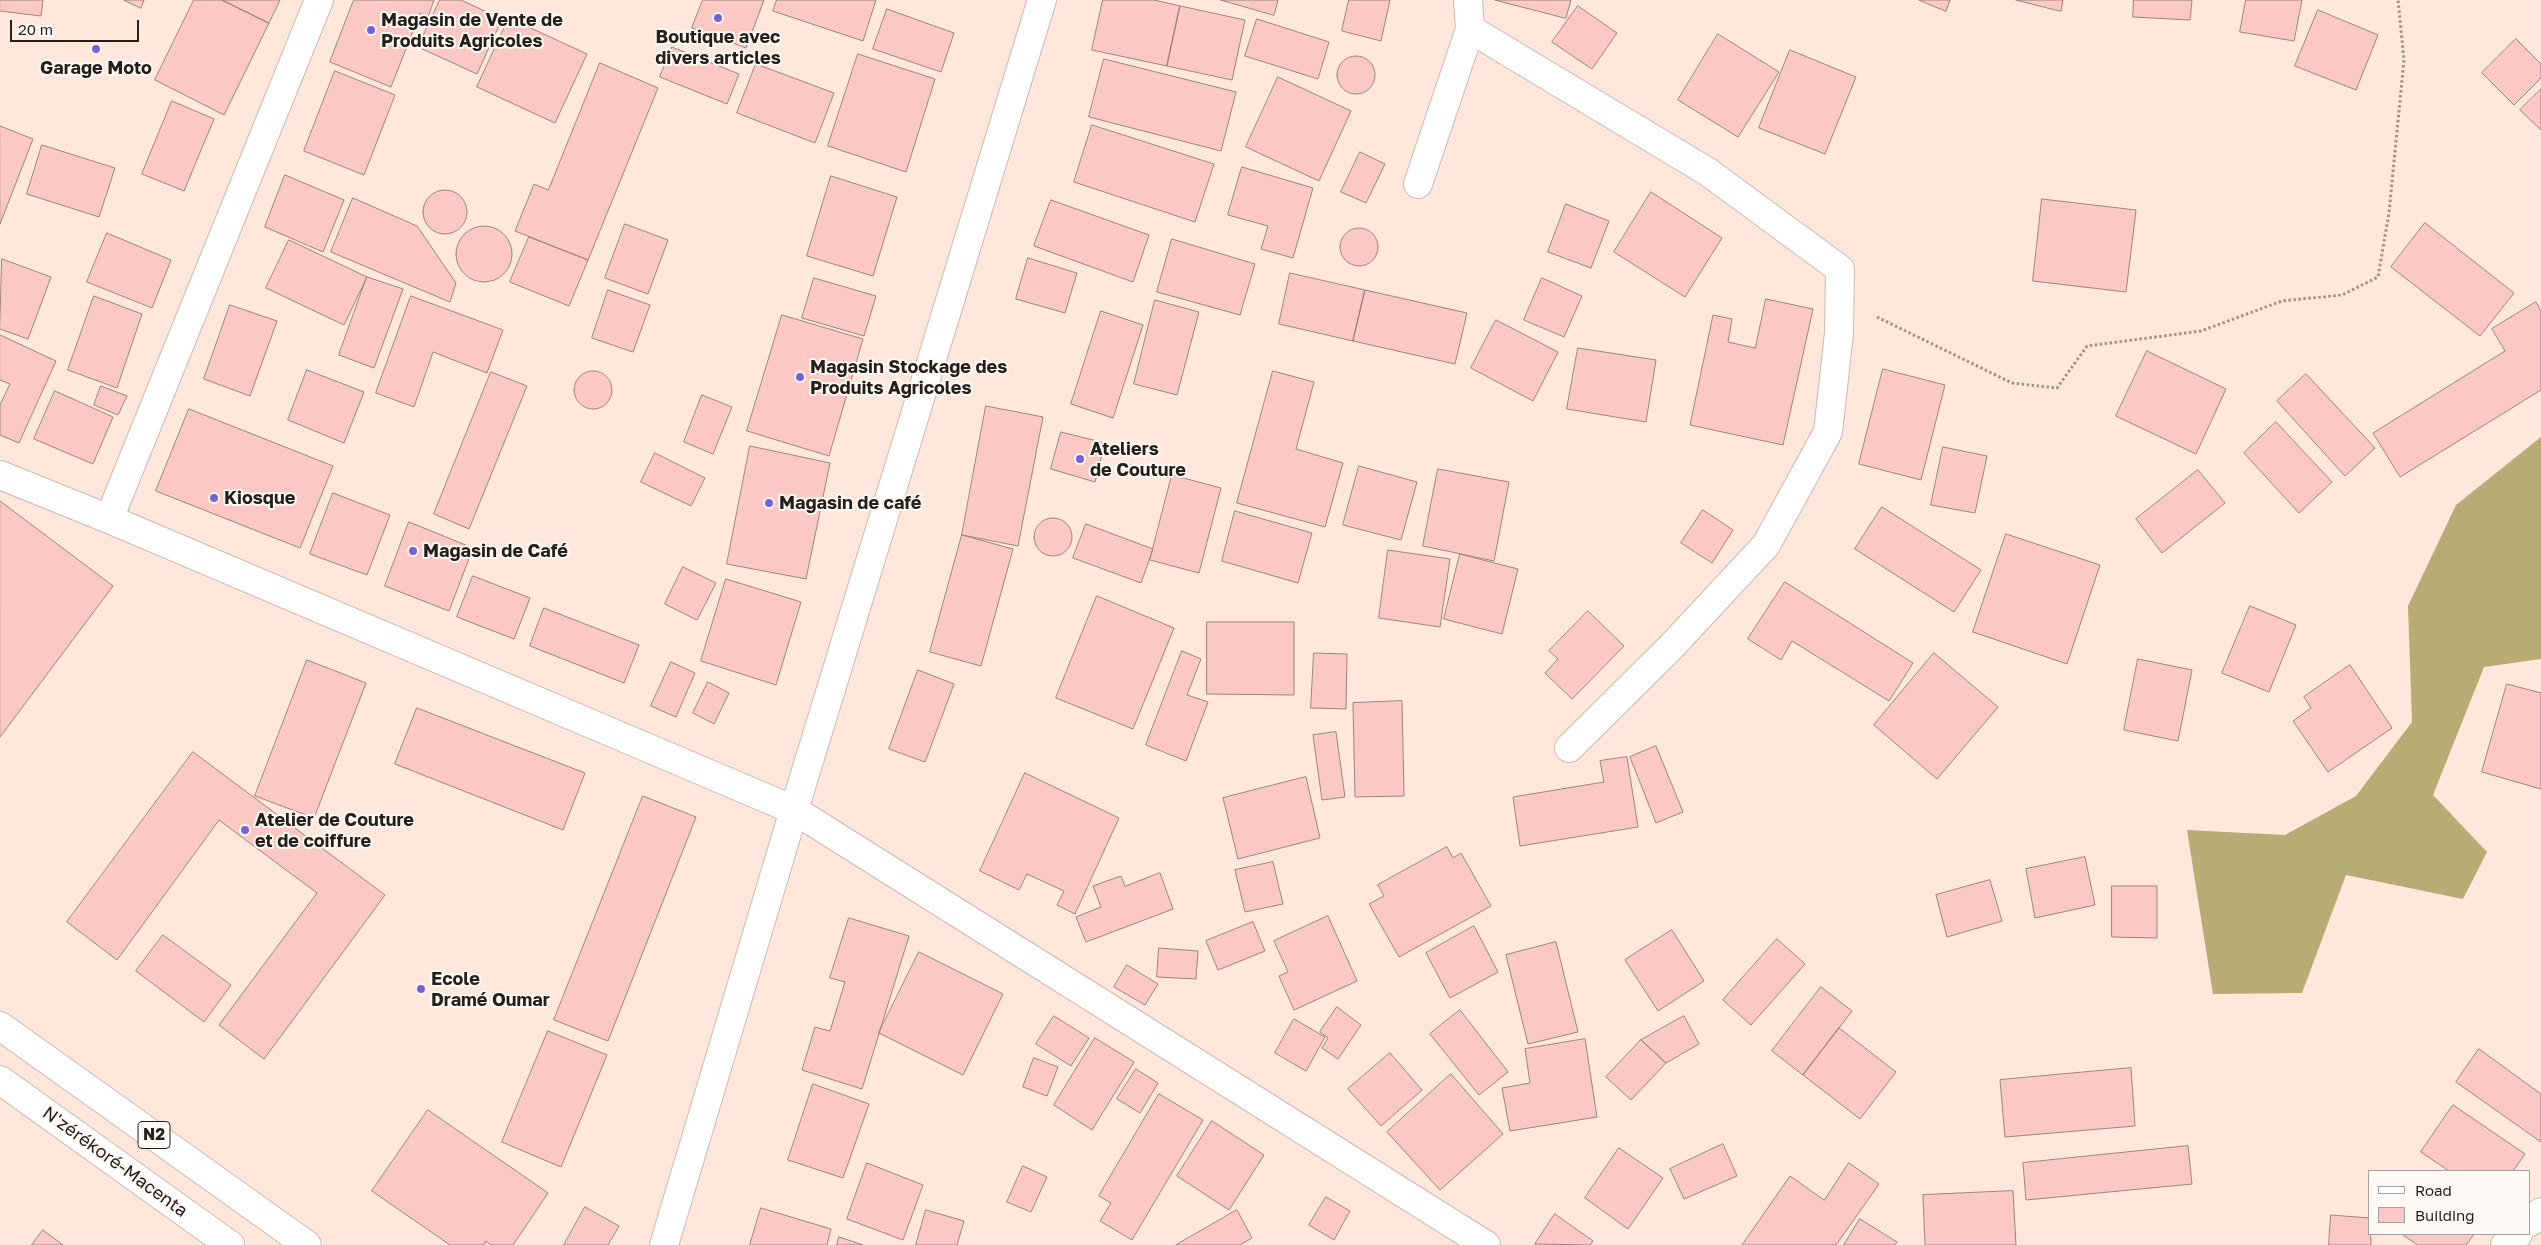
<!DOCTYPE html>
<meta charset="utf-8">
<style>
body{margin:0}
#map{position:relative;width:2541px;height:1245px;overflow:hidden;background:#ffe7db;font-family:"Golos Text",sans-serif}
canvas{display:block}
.legend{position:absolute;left:2368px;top:1170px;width:162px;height:65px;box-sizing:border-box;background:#fdf9f6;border:1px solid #a7a19e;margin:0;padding:6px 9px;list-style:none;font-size:15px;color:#261e19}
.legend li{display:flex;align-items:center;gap:10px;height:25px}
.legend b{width:25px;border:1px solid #a7a19e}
.scale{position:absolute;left:10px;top:20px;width:129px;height:22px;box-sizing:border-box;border:2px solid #261e19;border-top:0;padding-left:6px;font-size:15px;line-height:18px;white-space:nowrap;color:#261e19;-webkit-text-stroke:4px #fdf9f6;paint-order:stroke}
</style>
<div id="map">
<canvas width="2541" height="1245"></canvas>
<ul class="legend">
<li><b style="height:6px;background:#fff"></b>Road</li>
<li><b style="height:14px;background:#fcc8c3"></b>Building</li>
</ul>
<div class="scale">20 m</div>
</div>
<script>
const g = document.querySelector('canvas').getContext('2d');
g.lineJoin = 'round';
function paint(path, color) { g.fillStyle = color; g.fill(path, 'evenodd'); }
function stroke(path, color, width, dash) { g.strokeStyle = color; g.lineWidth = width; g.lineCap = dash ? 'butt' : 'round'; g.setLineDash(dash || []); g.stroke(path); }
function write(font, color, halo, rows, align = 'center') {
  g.font = font + ' "Golos Text",sans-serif'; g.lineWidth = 4; g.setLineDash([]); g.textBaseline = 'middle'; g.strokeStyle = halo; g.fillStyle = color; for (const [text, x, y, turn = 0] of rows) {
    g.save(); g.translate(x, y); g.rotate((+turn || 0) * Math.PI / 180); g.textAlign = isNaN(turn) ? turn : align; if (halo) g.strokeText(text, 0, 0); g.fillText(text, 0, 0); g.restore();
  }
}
paint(new Path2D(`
 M2541,437V659L2484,667L2433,795L2487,852L2463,899L2346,875L2302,993L2213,994L2187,830L2285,835L2356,796L2412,722L2408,606L2456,505Z`), '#b8ac75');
const building = new Path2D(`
 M0,0H43L41,16L0,11Z
 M124,0H144L141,8Z
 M194,0H222L269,23L224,115L155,80Z
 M222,0H280L269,23Z
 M354,0H434L428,17L420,13L391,87L330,62Z
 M440,0H461L502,19L477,74L418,47Z
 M703,0H764L746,48L692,28Z
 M777,0H876L863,41L773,11Z
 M1103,0H1154L1180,6L1167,66L1092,50Z
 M1221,0H1278L1274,15Z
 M1349,0H1390L1381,41L1342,31Z
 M1495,0H1571L1566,18Z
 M1919,0H1950L1946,11Z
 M2016,0H2063L2061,11Z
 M2134,0H2192L2190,20L2133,17Z
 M2246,0H2302L2294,41L2240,32Z
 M1180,6L1245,20L1232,80L1167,66Z
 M1578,6L1617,33L1592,69L1552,42Z
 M887,9L954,33L941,72L873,49Z
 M2318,10L2378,35L2356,90L2295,66Z
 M509,18L587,54L555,123L477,87Z
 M1257,19L1329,42L1318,79L1245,56Z
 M1718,34L1779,72L1738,137L1678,100Z
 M2516,39L2541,64V78L2514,105L2482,73Z
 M672,47L739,74L727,104L660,77Z
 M1790,50L1856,77L1825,154L1759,128Z
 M858,54L935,79L906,172L828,146Z
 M1337 75a19 19 0 1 1 38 0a19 19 0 1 1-38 0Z
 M1104,59L1236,92L1221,151L1089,117Z
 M600,63L658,88L588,260L515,231L534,184L548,190Z
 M756,64L834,93L815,143L737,113Z
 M335,71L395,95L364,175L304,151Z
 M1278,77L1351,111L1319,181L1246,147Z
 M2541,89V130L2520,110Z
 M172,101L214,119L184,191L142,174Z
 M1092,125L1214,164L1195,222L1074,182Z
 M0,126L33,139L0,224Z
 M42,145L115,168L99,217L27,194Z
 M1360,152L1385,164L1366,203L1341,192Z
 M1242,167L1313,188L1293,258L1261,249L1268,226L1228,215Z
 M285,175L344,200L323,252L265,227Z
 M831,176L897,197L873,276L807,256Z
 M423 212a22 22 0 1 1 44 0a22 22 0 1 1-44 0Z
 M1651,192L1722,238L1685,297L1614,252Z
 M353,198L417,226L456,283L450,302L331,252Z
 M2042,199L2136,210L2126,292L2033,281Z
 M1051,200L1149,235L1133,282L1034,246Z
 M1566,204L1609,221L1591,268L1548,252Z
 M2425,223L2514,293L2480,336L2391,267Z
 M625,224L668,240L648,294L605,278Z
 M456 254a28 28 0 1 1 56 0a28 28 0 1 1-56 0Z
 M1340 247a19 19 0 1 1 38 0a19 19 0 1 1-38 0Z
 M107,233L171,260L152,308L87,282Z
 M529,237L588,260L569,306L510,282Z
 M1172,239L1255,264L1240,315L1157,292Z
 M289,240L367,277L344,325L266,288Z
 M1028,258L1077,273L1065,313L1016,299Z
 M2,259L51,277L28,339L0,329Z
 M1290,273L1365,290L1353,341L1279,324Z
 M367,277L403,289L374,368L339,355Z
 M814,278L876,296L864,336L802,318Z
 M1542,278L1582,296L1564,337L1524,320Z
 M608,290L650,305L633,352L592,338Z
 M1365,290L1467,313L1455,364L1353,341Z
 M94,296L142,314L117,388L68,370Z
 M411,296L503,330L487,373L433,352L414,407L376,393Z
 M1766,299L1813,309L1783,445L1690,425L1713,315L1732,319L1728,342L1755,348Z
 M1155,300L1199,312L1177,395L1134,384Z
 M2536,302L2541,311V390L2400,477L2373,433L2505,351L2492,329Z
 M230,305L277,321L250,396L204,379Z
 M1101,311L1143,325L1113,418L1071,404Z
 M782,315L863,339L829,456L747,431Z
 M1496,320L1558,352L1533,401L1471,368Z
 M0,335L56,361L19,443L0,435V405L10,384L0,380Z
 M1578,348L1656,360L1646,422L1567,409Z
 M2147,351L2226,389L2196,454L2116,416Z
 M1883,369L1945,385L1921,480L1859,464Z
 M307,370L364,392L344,443L288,420Z
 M1273,371L1314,382L1296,449L1343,463L1325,527L1237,503Z
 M574 390a19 19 0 1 1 38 0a19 19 0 1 1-38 0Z
 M491,372L527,386L469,529L434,514Z
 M2306,374L2375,448L2345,476L2277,401Z
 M101,386L127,396L118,415L94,405Z
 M55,391L113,417L93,464L34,439Z
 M702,395L732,407L713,454L684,442Z
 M986,406L1043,417L1018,546L962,535Z
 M189,409L333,466L300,548L156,491Z
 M2276,422L2332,482L2299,513L2244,453Z
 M1061,432L1105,443L1095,482L1051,469Z
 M750,446L830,463L806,579L727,564Z
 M1943,447L1987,456L1975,513L1931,505Z
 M655,453L705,478L691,506L641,482Z
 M1359,466L1417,482L1401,540L1343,525Z
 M1438,469L1509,482L1494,561L1423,546Z
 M2198,470L2225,503L2162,553L2136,519Z
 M1172,475L1221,488L1199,573L1150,560Z
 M333,493L390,515L367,575L310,554Z
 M0,501L113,586L0,737Z
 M1882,507L1981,570L1954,612L1855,549Z
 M1703,510L1733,530L1712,563L1681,543Z
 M1235,511L1312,533L1298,583L1222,561Z
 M1034 537a19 19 0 1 1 38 0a19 19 0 1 1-38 0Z
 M409,522L473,548L449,611L385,586Z
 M1086,524L1153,549L1141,583L1073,558Z
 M2006,534L2100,565L2067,664L1973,632Z
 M962,535L1013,549L981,666L930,652Z
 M1388,550L1450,559L1440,627L1379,618Z
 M1460,554L1518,569L1502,634L1444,619Z
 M683,567L716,583L697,620L665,604Z
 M473,576L530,598L514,639L457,617Z
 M726,579L801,602L776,685L701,661Z
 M1785,582L1913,663L1889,701L1792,641L1781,660L1748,639Z
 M1097,596L1174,628L1133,729L1056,698Z
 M2250,606L2296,625L2269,692L2222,673Z
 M544,608L639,645L624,683L530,646Z
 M1588,611L1624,646L1572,699L1545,673L1558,659L1549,651Z
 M1207,622H1294V695L1207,694Z
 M1182,651L1201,659L1187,695L1208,702L1186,761L1146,745Z
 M1314,653L1347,654L1346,709L1311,708Z
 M1934,653L1998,707L1937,779L1874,725Z
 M2138,659L2192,670L2178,741L2124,730Z
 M307,660L366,683L314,818L255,796Z
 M671,662L695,673L676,717L651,706Z
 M2350,665L2392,728L2328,772L2293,721L2311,708L2304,697Z
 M918,670L954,684L925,762L889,749Z
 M708,682L729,693L714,724L693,713Z
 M2507,684L2541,693V789L2482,772Z
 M1402,701L1404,796L1355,797L1353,703Z
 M417,708L585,773L563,830L395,764Z
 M1336,732L1345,797L1322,800L1313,735Z
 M1656,746L1683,812L1656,823L1630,757Z
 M193,752L385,895L264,1059L219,1025L317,893L219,820L117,960L67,922Z
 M1627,757L1638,827L1520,846L1513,797L1604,782L1600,761Z
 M1025,773L1119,818L1075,914L1057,905L1064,891L1027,874L1019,890L980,871Z
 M1306,777L1320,838L1238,859L1223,798Z
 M643,796L696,817L608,1041L554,1020Z
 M1447,847L1453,858L1461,853L1491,906L1399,957L1369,904L1384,896L1378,885Z
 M2085,857L2095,905L2035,918L2026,869Z
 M1273,862L1283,904L1245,912L1235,870Z
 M1160,873L1173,909L1086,942L1076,917L1101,907L1093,886L1121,876L1125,886Z
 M1990,880L2002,921L1947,937L1936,895Z
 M2112,886H2157V938L2112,937Z
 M1328,916L1357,981L1294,1010L1279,976L1288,972L1274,941Z
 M849,918L909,936L862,1089L802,1070L815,1027L830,1031L845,982L830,978Z
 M1253,922L1265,951L1218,970L1206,941Z
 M1474,926L1498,972L1450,998L1426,953Z
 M1672,930L1704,981L1658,1011L1625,960Z
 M163,935L231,985L204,1022L136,971Z
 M1777,939L1805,964L1751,1025L1723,1000Z
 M1556,942L1578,1032L1528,1044L1506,955Z
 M1159,948L1198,951L1196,979L1157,977Z
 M919,952L1003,994L963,1075L879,1033Z
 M1127,965L1158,984L1145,1005L1114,987Z
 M1821,987L1852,1011L1803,1075L1772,1051Z
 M1337,1007L1361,1025L1338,1059L1322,1048L1328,1038L1320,1032Z
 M1460,1010L1508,1072L1479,1095L1430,1034Z
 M1054,1016L1089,1038L1071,1066L1036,1044Z
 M1684,1016L1699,1044L1666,1063L1641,1040Z
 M1294,1019L1325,1037L1306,1071L1275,1053Z
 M1839,1028L1896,1072L1860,1119L1803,1075Z
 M548,1031L607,1055L561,1167L502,1142Z
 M1095,1038L1134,1062L1092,1130L1054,1105Z
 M1585,1039L1597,1117L1510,1131L1502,1088L1530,1083L1525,1049Z
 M1641,1040L1666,1063L1631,1100L1606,1077Z
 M2479,1049L2541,1094V1142L2456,1082Z
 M1390,1053L1422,1090L1381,1126L1348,1089Z
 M1034,1058L1058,1067L1047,1096L1023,1087Z
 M2131,1068L2135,1126L2005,1137L2000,1080Z
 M1136,1069L1158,1083L1140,1113L1117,1099Z
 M1451,1074L1503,1134L1440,1190L1387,1132Z
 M813,1084L869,1104L843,1178L788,1160Z
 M1159,1094L1203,1120L1132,1240L1100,1221L1111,1203L1099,1196Z
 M2453,1105L2525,1154L2513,1171H2449L2421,1152Z
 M428,1110L548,1193L513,1245H491L486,1241L484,1245H450L372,1191Z
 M1212,1121L1264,1155L1229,1210L1177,1176Z
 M1723,1144L1737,1176L1684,1199L1670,1169Z
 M2188,1146L2192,1184L2026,1200L2023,1163Z
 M1619,1148L1663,1178L1628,1229L1585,1198Z
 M867,1163L923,1185L903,1240L847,1219Z
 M1849,1163L1879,1184L1836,1245H1742L1790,1176L1824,1200Z
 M1023,1166L1047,1177L1031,1212L1007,1202Z
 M2013,1191L2016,1245H1925L1923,1195Z
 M1326,1197L1350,1211L1334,1240L1309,1225Z
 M585,1207L619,1226L608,1245H564Z
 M761,1208L831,1229L827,1245H750Z
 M926,1210L964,1221L957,1245H916Z
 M1237,1210L1252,1238L1240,1245H1176Z
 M1555,1214L1593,1241L1590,1245L1535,1244Z
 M2331,1215L2370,1218L2371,1245H2329Z
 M1860,1219L1897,1242L1895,1245H1844Z
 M43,1230L63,1245H32Z
 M2402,1234H2474L2466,1245H2418Z
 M839,1237L863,1245H837Z`);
paint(building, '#fcc8c3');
stroke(building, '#9d8481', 1);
const minor = new Path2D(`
 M1468,0L1470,29L1708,172L1840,269L1839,333L1828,432L1766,545L1670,648L1569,748
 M1418,184L1470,29
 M0,475L109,519L794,810L1486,1245
 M109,519L319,0
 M2530,1222L2541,1212
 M664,1245L794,810L1042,0
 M2505,1245L2518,1234`);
const highway = new Path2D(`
 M0,1026L307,1245
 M0,1080L230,1245`);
stroke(minor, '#cfb8ad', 30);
stroke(highway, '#cfb8ad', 30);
stroke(new Path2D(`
 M1877,317L2012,383L2057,388L2087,346L2201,331L2282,301L2342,295L2378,277L2389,213L2404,60L2398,0`), '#a49289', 3, [2.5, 2.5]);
stroke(minor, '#fff', 28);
stroke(highway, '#fff', 28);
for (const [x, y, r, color] of [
 [718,18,5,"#7760da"],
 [371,30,5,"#7760da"],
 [96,49,5,"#7760da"],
 [800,377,5,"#7760da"],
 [1080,459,5,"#7760da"],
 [214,498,5,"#7760da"],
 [769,503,5,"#7760da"],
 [413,551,5,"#7760da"],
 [245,830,5,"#7760da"],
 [421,989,5,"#7760da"]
]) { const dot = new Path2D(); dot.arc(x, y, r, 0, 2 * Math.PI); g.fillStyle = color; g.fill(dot); stroke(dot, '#fdf9f6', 2); }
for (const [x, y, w] of [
 [154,1135,32]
]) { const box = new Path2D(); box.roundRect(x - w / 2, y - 13.5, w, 27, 4); g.fillStyle = '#fdf9f6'; g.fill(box); stroke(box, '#261e19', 1); }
write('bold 16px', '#261e19', null, [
 ["N2",154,1135]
]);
write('bold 18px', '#261e19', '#fdf9f6', [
 ["Magasin de Vente de",381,20],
 ["Produits Agricoles",381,41],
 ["Boutique avec",718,37,"center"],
 ["divers articles",718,58,"center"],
 ["Garage Moto",96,68,"center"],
 ["Magasin Stockage des",810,367],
 ["Produits Agricoles",810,388],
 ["Ateliers",1090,449],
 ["de Couture",1090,470],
 ["Kiosque",224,498],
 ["Magasin de café",779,503],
 ["Magasin de Café",423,551],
 ["Atelier de Couture",255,820],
 ["et de coiffure",255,841],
 ["Ecole",431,979],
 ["Dramé Oumar",431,1000]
], 'left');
write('18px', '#261e19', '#fdf9f6', [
 ["N'zérékoré-Macenta",115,1162,36]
]);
</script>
